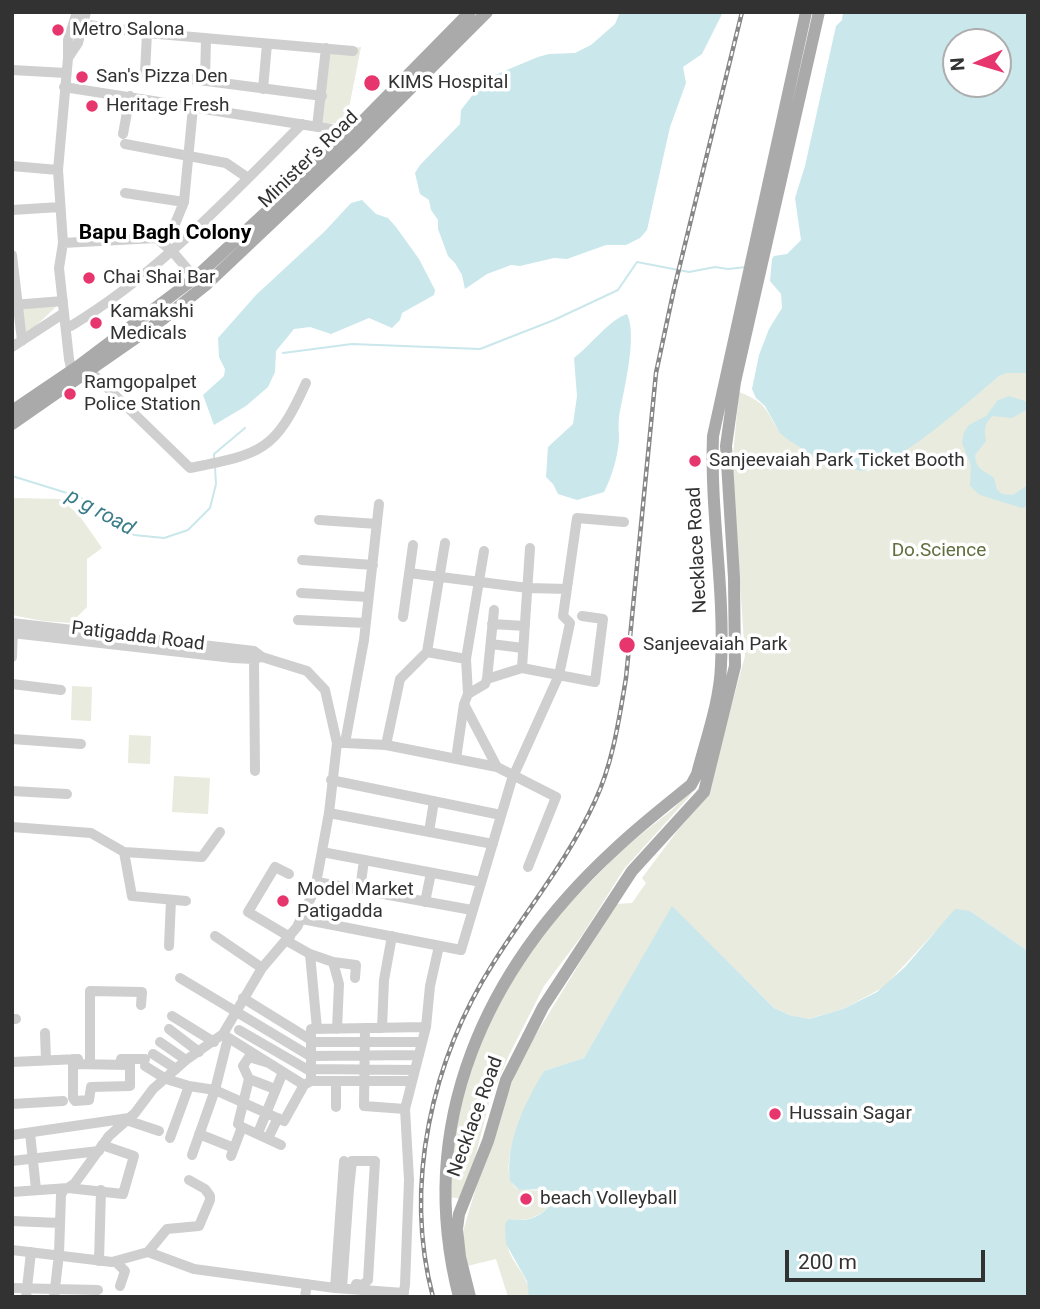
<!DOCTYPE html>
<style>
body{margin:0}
#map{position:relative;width:1040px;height:1309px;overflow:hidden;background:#fff;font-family:Roboto,sans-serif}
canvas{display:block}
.frame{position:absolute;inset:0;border:14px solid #323232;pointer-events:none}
.north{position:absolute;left:942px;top:28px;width:70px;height:70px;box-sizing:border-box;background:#fff;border:2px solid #adadad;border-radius:50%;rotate:266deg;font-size:19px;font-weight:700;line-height:28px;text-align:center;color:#323232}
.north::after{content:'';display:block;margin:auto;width:24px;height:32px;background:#e6366d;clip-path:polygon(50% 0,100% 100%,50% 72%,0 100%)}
.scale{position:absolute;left:785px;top:1250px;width:200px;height:32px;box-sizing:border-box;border:4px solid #323232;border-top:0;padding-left:9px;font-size:21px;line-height:24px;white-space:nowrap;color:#323232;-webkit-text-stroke:5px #fff;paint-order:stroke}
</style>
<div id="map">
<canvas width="1040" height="1309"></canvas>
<div class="frame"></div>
<div class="north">N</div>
<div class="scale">200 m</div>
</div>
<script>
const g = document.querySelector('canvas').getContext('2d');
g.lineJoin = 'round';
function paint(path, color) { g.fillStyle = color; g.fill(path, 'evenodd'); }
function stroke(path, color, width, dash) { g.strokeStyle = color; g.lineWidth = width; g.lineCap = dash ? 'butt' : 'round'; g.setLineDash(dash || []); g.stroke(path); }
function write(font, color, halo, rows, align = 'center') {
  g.font = font + ' Roboto,sans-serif'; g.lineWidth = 7; g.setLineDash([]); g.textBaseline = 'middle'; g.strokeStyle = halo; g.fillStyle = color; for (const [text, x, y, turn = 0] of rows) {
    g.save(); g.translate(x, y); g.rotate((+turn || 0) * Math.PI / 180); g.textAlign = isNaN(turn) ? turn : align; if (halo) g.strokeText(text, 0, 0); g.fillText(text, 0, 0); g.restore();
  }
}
paint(new Path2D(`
 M361,47L346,123L317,124L330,51Z
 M61,302L21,340L17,307Z
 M1007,373H1028V951L970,911L934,933L884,987L843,1009L808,1019L789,1015L774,1008L672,907L584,1058L544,1071C533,1093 489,1172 519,1190L552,1191L555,1196C546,1215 529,1223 509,1219C508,1226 506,1235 507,1243C509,1263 531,1275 529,1297H508L496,1259L467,1266L463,1246L464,1228L493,1131L522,1057L616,904L632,903L646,883L642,878L678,830L706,798L745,656L732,466L739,392C776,406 764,418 787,439L868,471L891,459L999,376Z
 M12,498L60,499L79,515L102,548L87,559V607L71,623L43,621L12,615Z
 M72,686L92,687L91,721L71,720Z
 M129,735L151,736L150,764L128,763Z
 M174,776L210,778L208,814L172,812Z
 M692,789L694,790L688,798L624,869L583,934L544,986L508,1057L489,1103L469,1181L461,1199L450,1197L452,1132L462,1085L505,987L562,911L625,847L672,810Z`), '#e8ebdd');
paint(new Path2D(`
 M620,12H723L702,54L683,67L686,83L670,127L647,230L640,238L626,245H606L567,259L554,258L520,266L511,265L487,274L465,289L462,275L455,263L448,256L438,229V220L431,210L429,200L420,194L415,173L420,165L460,124L461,110L485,79L538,57L549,54L575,53L591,45L615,24Z
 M843,12H1028V373H1007L999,376C969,401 897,467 861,471L819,459L787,439L780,433L765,406L756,398L752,389L759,355L769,329L782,308L781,294L770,281L772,259L774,256L787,254L801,240L795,198L805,166L836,26L842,20ZM998,42V84H956V42Z
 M362,200L376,214L388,218L396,227L419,259L435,290L434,295L402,313L400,320L392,328L369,318L331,334L310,327L294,329L276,351L275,372L268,387L246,406L214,425L203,395L224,376L225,369L219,357L218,338L256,295L324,232L351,203Z
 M627,314C638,336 623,393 619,417C618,425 619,432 619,439C618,456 612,477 604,492L577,500L558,494L553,484L546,477L548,447L573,424L577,396L574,358C590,346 610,319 627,314Z
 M1009,396L1028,402V409L1012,418L992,416C984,424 984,430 986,441L975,455C976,471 983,469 994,478L997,490L1002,494L1013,495L1028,485V506L1022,508L980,495L970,486L971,465L962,443L964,432L969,425L986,416L998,400Z
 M672,906L774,1008L789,1015L809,1019L843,1009L877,992L905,967L955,909L970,911L1028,951V1297H529L527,1281L506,1244L505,1224L509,1219C529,1223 546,1216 555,1196L552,1191L543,1189L519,1190L510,1181C505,1142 525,1103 544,1071L584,1058Z`), '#cae7eb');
stroke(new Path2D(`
 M283,353L352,344L480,349L554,320L618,290L637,262L689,272L715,267L728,269L746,267
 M214,458V454L245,428
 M12,476L80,497L134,535L164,538L188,530L210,508L216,484L215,467`), '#cae7eb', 2);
stroke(new Path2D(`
 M82,24L147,33L353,51
 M147,33L145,73L322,96
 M68,58L78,43L86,12
 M12,70L66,73
 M205,81L206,38
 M64,87L331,129L349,144
 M263,89L267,44
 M317,127L326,48
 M123,134L130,96
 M125,144L226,163L248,178
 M12,166L58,170
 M125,193L184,202
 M12,210L60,207
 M159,239L175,224L184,202L193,107
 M63,243L156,238L172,251L195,278
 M12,255L22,341
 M13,305L63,301
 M71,326C159,273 230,196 302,124
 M12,347L64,313
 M89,370L190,468C261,454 275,452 306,383
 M73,376L69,359L59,268L63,243L58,170L68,58V40L77,12
 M319,520L377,524
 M302,560L373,565
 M409,573L528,588L567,589
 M301,593L368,597
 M403,617L413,545
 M298,620L366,623
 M12,623L254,651L262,657L307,671L325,690L337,743L329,813L315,889L297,927L262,968L223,1034L186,1060L153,1089L135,1113L109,1136L75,1183L68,1188
 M492,624L525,626
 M12,633L233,658L254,659L262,657
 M491,644L523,648
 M427,652L466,659L468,694L464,704L497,767
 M12,657L13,629
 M254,659L255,771
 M466,659L484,551
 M522,668L530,548
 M487,679L494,610
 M12,684L61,690
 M468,694L485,684L487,679L522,668L595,682L603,619L582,616
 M12,739L81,744
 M341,743H345L364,640L379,504
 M345,743L386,745L497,767L556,797L528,867
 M386,745L400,679L427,652L445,543
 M456,759L464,704
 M331,780L501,815
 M12,791L67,794
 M329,813L493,844
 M12,827L91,833L124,852L202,857L220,832
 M429,832L434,801
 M124,852L132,896L186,901
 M322,852L481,882
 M289,874L275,867L248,912L290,937
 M317,882L472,910
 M360,890L364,860
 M425,902L431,873
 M302,919L461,950L512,779L559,675L570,623L563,616L577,518L624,522
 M215,936L262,968
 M287,941L310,954L333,962L339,984L337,1029
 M169,946L171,900
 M310,954L317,1029
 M333,962L356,965L355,978
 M180,978L310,1056L419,1055
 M243,998L311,1040
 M172,1016L214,1042
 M12,1019H16
 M365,1028L364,1106L405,1109
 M382,1028L384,980L392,936
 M169,1029L199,1052
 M239,1030L310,1071
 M45,1033L46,1060
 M224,1035L304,1085
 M160,1042L186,1060
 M311,1042H422
 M153,1054L176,1069
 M90,1059V991L142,992L141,1005
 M121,1059H145
 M12,1062L78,1059
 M73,1064L130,1065V1086L91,1087L89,1100L75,1101L73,1098V1059
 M145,1066L166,1079L189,1086L215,1090L284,1121L304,1085L311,1081V1029L426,1027
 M310,1069L414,1070
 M249,1079L275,1089
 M311,1081H410
 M336,1081V1107
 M12,1104L63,1101
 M126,1120L159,1131
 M242,1127L281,1145
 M30,1133L36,1189
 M258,1133L283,1072
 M199,1134L234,1148
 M12,1135L129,1118
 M170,1138L189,1086
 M268,1138L278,1118
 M192,1155L215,1090L228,1038
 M231,1156L242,1127L238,1124L249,1079L243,1066L249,1057L269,1063
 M12,1161L99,1151
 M349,1189L352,1161H375L368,1280L363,1285L356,1284
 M12,1192L68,1188L123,1194L134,1156L102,1145
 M12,1221L60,1223
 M12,1250L112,1262L148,1252L194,1269L335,1288L404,1293
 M148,1252L167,1229L199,1226L210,1200V1196L205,1189L189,1180
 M99,1261L101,1190
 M116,1262L125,1271L120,1286
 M12,1288L98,1290
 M335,1288L344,1161
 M342,1288L349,1189H343
 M26,1297L31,1252
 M54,1297L59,1254L61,1195L64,1189
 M305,1297L307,1284
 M403,1297L405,1285L409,1180L405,1109L426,1027L430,986L439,946`), '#cfcfcf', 10);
stroke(new Path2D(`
 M12,411L77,367L195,278L344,140L470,12
 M12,424L163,319L207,284L352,147L487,12
 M459,1297C414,1122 486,968 614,850C638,827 665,806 691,785L697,774C706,739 720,701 721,665C725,588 710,512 713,436L806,12
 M470,1297L460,1257L457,1229L459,1214L488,1141L506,1080L543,1007L632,871L704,792L735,666L734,578L726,446L735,382L819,12`), '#aaa', 12);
const rail = new Path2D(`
 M433,1297C403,1184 432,1059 494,962C528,908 568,860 595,801C613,763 619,719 626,678L656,373L674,289L742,12`);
stroke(rail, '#878787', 4.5);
stroke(rail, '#fff', 2, [5]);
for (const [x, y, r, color] of [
 [58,30,7,"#e6366d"],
 [82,77,7,"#e6366d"],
 [372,83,9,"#e6366d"],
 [92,106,7,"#e6366d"],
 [89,278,7,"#e6366d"],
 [96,323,7,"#e6366d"],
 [70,394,7,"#e6366d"],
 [695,461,7,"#e6366d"],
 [627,645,9,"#e6366d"],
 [283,901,7,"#e6366d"],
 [775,1114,7,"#e6366d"],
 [526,1199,7,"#e6366d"]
]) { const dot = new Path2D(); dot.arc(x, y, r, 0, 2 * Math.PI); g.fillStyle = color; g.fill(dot); stroke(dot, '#fff', 2.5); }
write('19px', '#323232', '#fff', [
 ["Metro Salona",72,30],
 ["San's Pizza Den",96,77],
 ["KIMS Hospital",388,83],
 ["Heritage Fresh",106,106],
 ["Chai Shai Bar",103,278],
 ["Kamakshi",110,312],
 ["Medicals",110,334],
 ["Ramgopalpet",84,383],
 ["Police Station",84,405],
 ["Sanjeevaiah Park Ticket Booth",709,461],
 ["Sanjeevaiah Park",643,645],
 ["Model Market",297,890],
 ["Patigadda",297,912],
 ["Hussain Sagar",789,1114],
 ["beach Volleyball",540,1199]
], 'left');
write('19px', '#323232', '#fff', [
 ["Minister's Road",309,160,-44],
 ["Necklace Road",698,550,-93],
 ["Patigadda Road",138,637,7],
 ["Necklace Road",476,1117,-70]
]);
write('19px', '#606f3e', '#fff', [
 ["Do.Science",939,551]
]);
write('bold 21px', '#000', '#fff', [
 ["Bapu Bagh Colony",165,234]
]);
write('italic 21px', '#3a7c88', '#fff', [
 ["p g road",100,513,29]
]);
</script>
